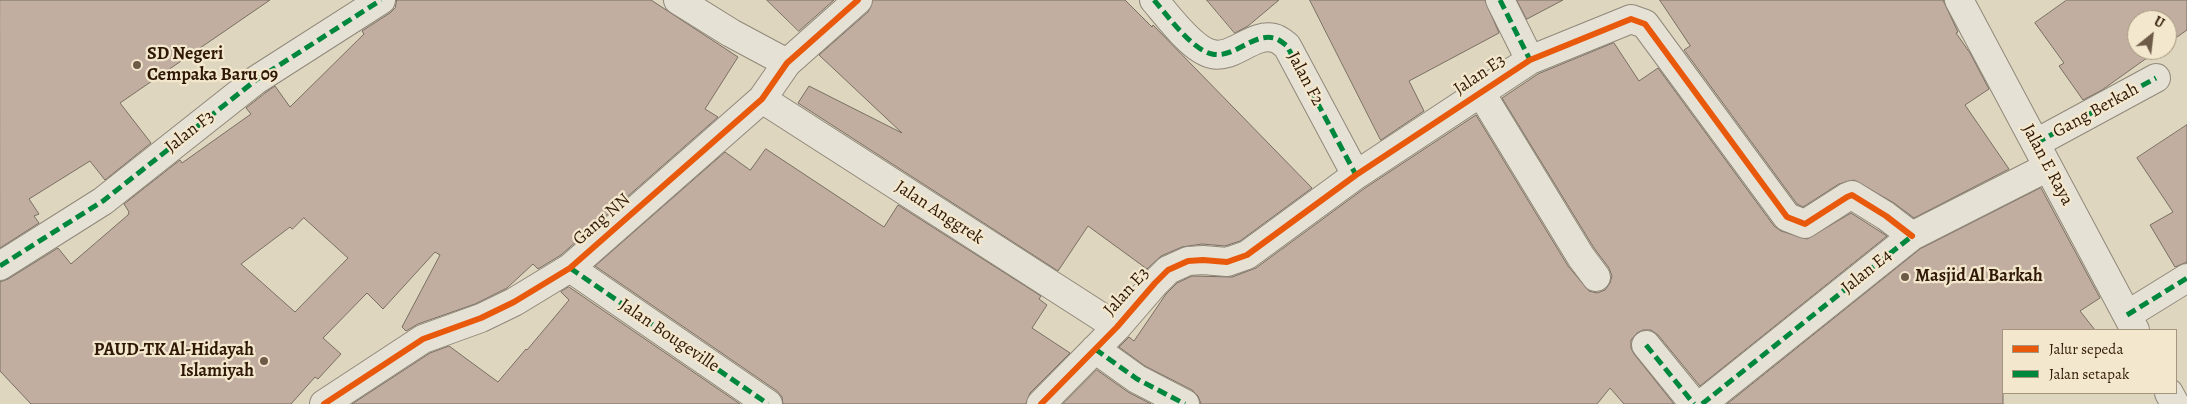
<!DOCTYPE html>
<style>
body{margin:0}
#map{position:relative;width:2187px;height:404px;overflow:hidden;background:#dfd6bf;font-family:Alegreya,serif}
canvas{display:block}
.legend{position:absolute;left:2002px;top:329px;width:175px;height:65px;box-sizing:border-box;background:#f3e8cd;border:1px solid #a5957e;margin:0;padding:6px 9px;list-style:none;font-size:15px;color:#301807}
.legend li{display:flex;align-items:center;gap:10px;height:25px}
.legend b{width:25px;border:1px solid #a5957e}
.north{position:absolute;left:2127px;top:10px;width:50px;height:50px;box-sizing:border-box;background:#f3e8cd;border:1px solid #a5957e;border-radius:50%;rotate:29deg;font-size:14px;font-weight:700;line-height:20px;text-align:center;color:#301807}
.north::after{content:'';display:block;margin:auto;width:18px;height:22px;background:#6d5a47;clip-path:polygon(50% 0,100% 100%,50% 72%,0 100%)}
</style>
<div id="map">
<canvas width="2187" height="404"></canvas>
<ul class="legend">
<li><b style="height:6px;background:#e8590c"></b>Jalur sepeda</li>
<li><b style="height:6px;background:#00873e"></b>Jalan setapak</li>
</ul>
<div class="north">U</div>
</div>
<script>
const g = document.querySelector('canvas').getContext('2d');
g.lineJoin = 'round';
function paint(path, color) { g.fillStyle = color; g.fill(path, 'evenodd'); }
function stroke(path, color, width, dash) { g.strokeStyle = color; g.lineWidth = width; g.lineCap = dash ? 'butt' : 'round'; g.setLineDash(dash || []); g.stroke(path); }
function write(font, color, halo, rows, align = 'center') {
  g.font = font + ' Alegreya,serif'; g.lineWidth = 4.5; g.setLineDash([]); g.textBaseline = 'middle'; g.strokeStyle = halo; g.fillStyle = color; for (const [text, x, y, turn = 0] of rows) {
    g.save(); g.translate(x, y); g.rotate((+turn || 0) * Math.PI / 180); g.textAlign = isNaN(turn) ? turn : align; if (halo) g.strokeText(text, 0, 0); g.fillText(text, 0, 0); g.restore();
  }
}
const building = new Path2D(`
 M0,0H270L120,103L151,143L105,180L90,161L29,199L39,214L34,216L39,223L0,248Z
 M397,0H651L738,57L705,109L718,117L561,255L538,269L533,264L507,288L475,304L418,324L406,331L402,327L440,255L435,252L383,309L367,293L323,338L341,354L318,379L315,377L291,404H31L0,371V282L8,279L58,248L71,264L128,215L129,212L124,204L180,160L182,163L251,114L246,108L265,93L275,86L290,107L364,34L362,31L390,13L395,8ZM304,218L348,258L295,312L241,264L290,227L292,229Z
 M767,0H834L799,31Z
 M873,0H1125L1152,27L1153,25L1312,188L1240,241L1225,246L1202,244L1182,247L1161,256L1147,269L1088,226L1058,271L798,103L809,86L902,133L819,55L868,12Z
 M1207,0H1279L1248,26L1235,33Z
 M1310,0H1485L1499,33L1409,81L1424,111L1381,140Z
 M1517,0H1563L1527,19Z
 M1660,0H1943L1958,32L1956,33L1970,53L1989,89L1965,105L2009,169L1914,218L1894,203L1854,180L1839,184L1803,207L1797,204L1684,50L1690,46Z
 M2067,0H2187V30L2167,44V20H2137V50H2158L2102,90L2083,100L2059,66L2064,63L2035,23Z
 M1614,43L1639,81L1658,68L1774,226L1781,231L1807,239L1851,213L1887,236L1700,386L1658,335L1651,330H1643L1637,333L1631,340V348L1634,354L1674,404H1624L1610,388L1597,404H1201L1198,396L1192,390L1145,366L1119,347L1129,337L1134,341L1166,294L1177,283L1192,276L1232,277L1256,268L1365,188L1476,115L1568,266L1589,291L1597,293L1605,290L1610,283L1612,276L1609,268L1594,248L1502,98L1538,74Z
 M2187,125V262L2175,267L2150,225L2173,212L2137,158Z
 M766,149L884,227L898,205L1041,296L1039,299L1047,305L1032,328L1070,353L1030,393L1026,404H783L782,397L777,391L595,266L725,152L750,170Z
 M2041,188L2100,298L2080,311L2095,330H2003V404H1727L1920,249Z
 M569,287L740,404H352L430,353L449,346L498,382L526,349L527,350L569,300L561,292Z
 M1097,370L1128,392L1151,404H1063Z`);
paint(building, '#c1aea1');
stroke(building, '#786f61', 1);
const minor = new Path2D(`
 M678,0L731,33L787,63
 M1154,0C1167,15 1192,50 1212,54C1234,59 1252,33 1274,38C1279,39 1283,43 1287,46L1356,175
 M1500,0L1530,60
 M1959,0L2135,330
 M1481,93L1581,257L1596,277
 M762,99L1117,327
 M2036,143L2156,78
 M0,266L103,201L256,80L381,0
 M570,268L768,404
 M2127,315L2187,278
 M1646,345L1694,404
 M1095,349L1137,379L1185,404
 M2169,393L2175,404
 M324,404L423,339L481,318L514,302L570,268L762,99L787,63L858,0
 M1041,404L1117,327L1155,283L1168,270L1188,261L1203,260L1227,262L1247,255L1356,175L1530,60L1631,19L1645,24L1787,217L1805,224L1847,197L1852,195L1886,216L1912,236
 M1702,404L1912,236L2048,167`);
stroke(minor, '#90887a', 30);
stroke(minor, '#e6e1d5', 28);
stroke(new Path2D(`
 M1154,0C1167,15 1192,50 1212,54C1234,59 1252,33 1274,38C1279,39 1283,43 1287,46L1356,175
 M1500,0L1530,60
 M2036,143L2156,78
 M0,266L103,201L256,80L381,0
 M570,268L768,404
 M2127,315L2187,278
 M1646,345L1694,404
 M1095,349L1137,379L1185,404
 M1702,404L1912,236`), '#00873e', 5, [10, 5]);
stroke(new Path2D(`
 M324,404L423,339L481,318L514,302L570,268L762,99L787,63L858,0
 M1041,404L1117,327L1155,283L1168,270L1188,261L1203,260L1227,262L1247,255L1356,175L1530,60L1631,19L1645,24L1787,217L1805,224L1847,197L1852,195L1886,216L1912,236`), '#e8590c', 6);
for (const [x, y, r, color] of [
 [137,65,5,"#6d5a47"],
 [1905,277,5,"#6d5a47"],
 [264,361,5,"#6d5a47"]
]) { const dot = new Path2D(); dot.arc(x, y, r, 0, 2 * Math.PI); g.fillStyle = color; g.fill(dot); stroke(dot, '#f3e8cd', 2); }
write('bold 18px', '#301807', '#f3e8cd', [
 ["SD Negeri",147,55],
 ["Cempaka Baru 09",147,76],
 ["Masjid Al Barkah",1915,277],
 ["PAUD-TK Al-Hidayah",254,351,"right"],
 ["Islamiyah",254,372,"right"]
], 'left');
write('18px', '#301807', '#f3e8cd', [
 ["Jalan E3",1480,75,-34],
 ["Jalan F2",1305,79,62],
 ["Gang Berkah",2096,111,-29],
 ["Jalan F3",190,132,-38],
 ["Jalan E Raya",2047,165,62],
 ["Jalan Anggrek",939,213,33],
 ["Gang NN",602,220,-41],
 ["Jalan E4",1867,272,-39],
 ["Jalan E3",1127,292,-48],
 ["Jalan Bougeville",669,336,34]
]);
</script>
